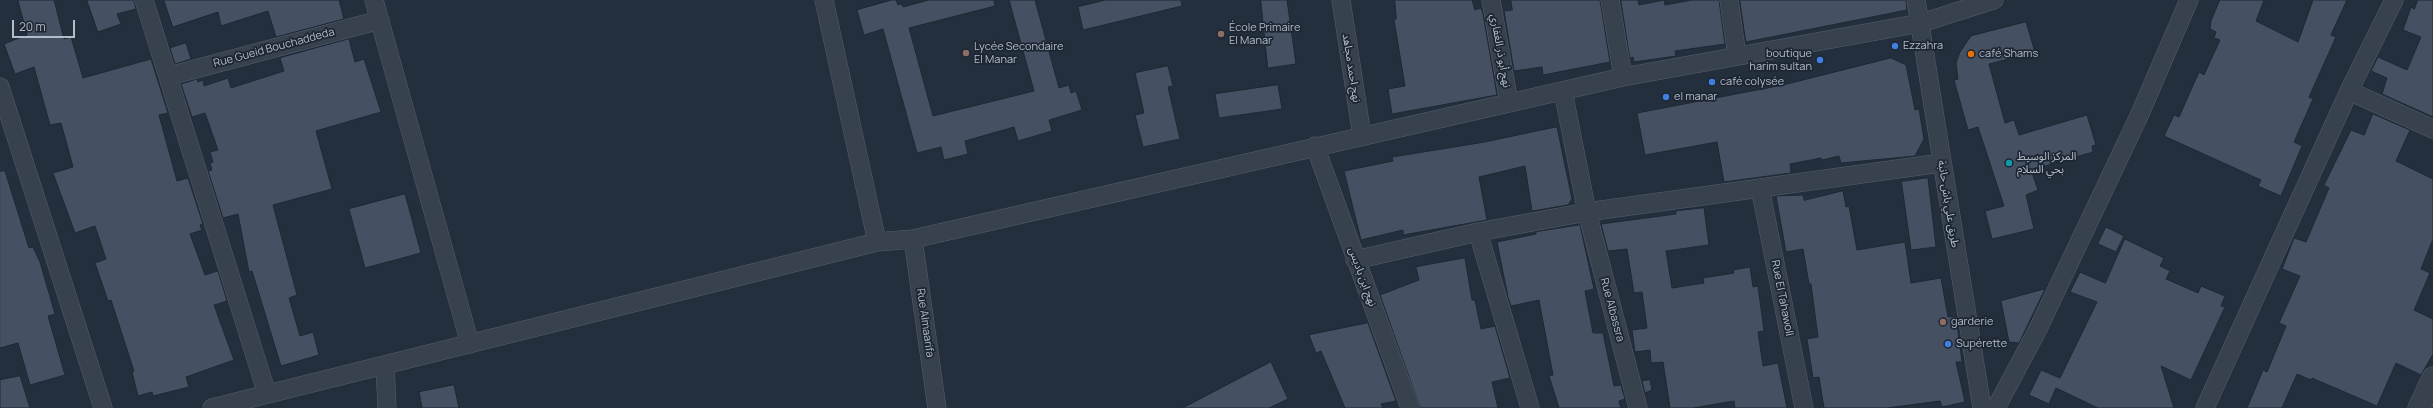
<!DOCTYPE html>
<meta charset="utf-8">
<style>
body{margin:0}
#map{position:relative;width:2433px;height:408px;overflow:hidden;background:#242f3e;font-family:Manrope,sans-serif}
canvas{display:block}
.scale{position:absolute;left:12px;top:20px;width:63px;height:18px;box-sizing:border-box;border:2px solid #b4bcc9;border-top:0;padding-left:5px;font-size:12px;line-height:14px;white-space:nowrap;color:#b4bcc9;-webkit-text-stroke:3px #1d2633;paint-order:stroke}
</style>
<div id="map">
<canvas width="2433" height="408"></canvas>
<div class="scale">20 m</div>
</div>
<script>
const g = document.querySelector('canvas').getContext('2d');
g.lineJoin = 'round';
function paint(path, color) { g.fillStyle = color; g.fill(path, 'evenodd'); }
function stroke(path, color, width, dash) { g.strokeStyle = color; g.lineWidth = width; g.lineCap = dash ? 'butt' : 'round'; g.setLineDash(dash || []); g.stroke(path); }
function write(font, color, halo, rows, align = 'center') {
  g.font = font + ' Manrope,"Noto Sans Arabic",sans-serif'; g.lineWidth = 3.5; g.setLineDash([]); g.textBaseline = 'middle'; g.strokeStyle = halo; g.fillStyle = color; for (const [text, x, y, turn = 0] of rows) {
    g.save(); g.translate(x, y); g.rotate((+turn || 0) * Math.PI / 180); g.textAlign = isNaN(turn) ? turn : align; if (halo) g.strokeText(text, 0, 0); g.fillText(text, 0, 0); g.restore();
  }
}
const building = new Path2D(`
 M18,0H54L64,39L71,37L83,78L151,59L168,113L159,115L177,181L188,178L203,224L200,225L202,230L190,234L205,275L218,271L227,301L214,305L234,360L186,377L189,387L153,396L152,392L138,396L132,372L134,371L111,300L108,301L95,263L106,259L95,226L75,233L53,173L73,167L61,123L50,125L34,67L15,74L4,44L27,35Z
 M87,0H134L136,9L117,14L121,24L98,32Z
 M164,0H339L344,19L276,37L268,11L221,26L218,12L173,27Z
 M892,0H896L898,5L902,4L903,7L929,0H994L995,6L909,28L933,116L1034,91L1009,0H1035L1059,88L1069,85L1071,93L1076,91L1082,110L1049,120L1052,131L1018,141L1014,127L965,141L968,154L944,160L941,147L917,153L883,29L864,35L857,10Z
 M1106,0H1181L1182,6L1083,30L1078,7Z
 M1261,0H1287L1296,64L1268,68Z
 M1395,0H1472L1475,10L1481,8L1483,14L1497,95L1392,114L1388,89L1405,86L1394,20L1396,19Z
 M1511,0H1600L1610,62L1543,75L1542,67L1514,71L1504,11L1512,10Z
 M1621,0H1638L1639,5L1664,0L1665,5L1692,0H1719L1725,44L1675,51L1676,56L1634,62L1633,57L1630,58Z
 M1740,0H1906L1907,10L1746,42Z
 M2220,0H2264L2256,21L2298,42L2313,0H2347L2331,35L2336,37L2309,97L2313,99L2294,142L2302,146L2281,196L2258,186L2261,180L2164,136L2174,115L2179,117L2199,72L2204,75L2220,40L2214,38L2216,32L2210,29L2211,21Z
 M2418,0H2433V117L2382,94L2387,78L2371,71L2378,57L2407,70L2421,37L2403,30L2411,7L2414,9Z
 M2026,22L2035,52L1989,64L2005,123L2014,120L2019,135L2087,115L2096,145L2092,146L2093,152L2031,170L2038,190L2026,195L2034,229L1992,239L1985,211L2004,206L1978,127L1968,130L1954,80L1958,79L1956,63L1960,52L1971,36Z
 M349,39L355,62L364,59L381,112L316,131L332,189L273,205L297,295L289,298L300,336L313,332L319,355L281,366L252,271L249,272L238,214L223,218L208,171L212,170L210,163L213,162L210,152L218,150L205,113L192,117L181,84L197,79L198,82L203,80L204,86L228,78L231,88L284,71L280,58Z
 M186,43L191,59L175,64L170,48Z
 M1891,58L1906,65L1915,110L1919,109L1924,139L1915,156L1841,163L1839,156L1822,160L1821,158L1790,164L1791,173L1724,182L1717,142L1645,155L1637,113L1783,85Z
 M1168,66L1173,86L1168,87L1180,139L1143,147L1135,115L1144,113L1135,73Z
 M1278,85L1282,109L1219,118L1215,94Z
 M2373,114L2410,130L2396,161L2433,179V239L2421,269L2430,273L2414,310L2433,319V354L2421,375L2396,363L2377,406L2312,378L2311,380L2297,374L2282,408H2247L2263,370L2267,372L2286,326L2279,323L2300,276L2282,269L2294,238L2306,242L2329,188L2324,185L2351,130L2364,135Z
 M1557,127L1572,199L1568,205L1532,211L1525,166L1479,177L1487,220L1403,235V230L1361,240L1344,171L1393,161L1392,157L1485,142Z
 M0,171H5L29,248L33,247L40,262L55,314L48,316L65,375L30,385L18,343L0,348Z
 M1928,178L1936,247L1911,250L1901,179H1903L1902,181Z
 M1843,191L1846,207L1849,206L1857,250L1905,242L1911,283L1941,278L1948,317L1956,316L1962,362H1956L1965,402L1942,407L1940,401L1887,408H1824L1819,377L1813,378L1807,339L1818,337L1811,284H1809L1803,249L1786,252L1776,196L1803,195L1804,200Z
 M405,194L421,253L365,268L349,209Z
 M1704,208L1709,245L1666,251L1672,288L1704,283L1703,278L1734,273L1733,270L1750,267L1753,287L1758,286L1764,331L1758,332L1763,366L1778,363L1787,408H1735L1734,401L1693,408H1670L1663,362L1651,363L1650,350L1635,352L1632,330L1647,328L1642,292L1634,293L1627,249L1608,251L1601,224L1676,214V211Z
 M1580,225L1594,289L1585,291L1593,333H1603L1614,386L1621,385L1625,399L1619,401L1621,408H1559L1549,376L1553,375L1539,300L1511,306L1508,297L1497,242L1536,234V232Z
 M2106,227L2124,236L2116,252L2098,244Z
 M2125,239L2164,258L2160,266L2170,271L2166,279L2198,293L2201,286L2225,296L2221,306L2225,307L2191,380L2161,366L2174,408H2098L2056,388L2049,404L2029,395L2041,370L2060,378L2097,302L2070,292L2080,272L2105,283Z
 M1465,258L1472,300H1475L1481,329L1495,326L1510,378L1492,382L1498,408H1420L1380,295L1419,280L1416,267Z
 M2045,289L2019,343L2009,342L2001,301Z
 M1368,323L1396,401L1381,404L1383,408H1345L1321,351L1316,353L1309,335Z
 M1271,362L1288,399L1269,408H1183Z
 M20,376L30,408H0V380Z
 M1650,380L1652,390L1645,393L1642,381Z
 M454,385L459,408H422L419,392Z`);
paint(building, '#455162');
stroke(building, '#1f2835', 1);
const minor = new Path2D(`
 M144,0L267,394
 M374,0L470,344
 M824,0L877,242
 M1341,0L1362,136
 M1491,0L1509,103
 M1610,0L1623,77
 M1729,0L1737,56
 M1916,0L1982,408
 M169,76L380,20
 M0,87L103,408
 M1563,91L1587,212L1638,408
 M2349,91L2433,129
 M1315,146L1410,408
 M1760,188L1804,408
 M1478,232L1530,408
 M913,239L937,408
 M1355,260L1478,232L1587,212L1941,163
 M385,365L387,408
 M212,408L877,242L913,239L1623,77L1921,23L1994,0
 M1996,408L2038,329L2139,116L2189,0
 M2205,408L2349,91L2394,0`);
const tertiary = new Path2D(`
 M2419,408L2433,378`);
stroke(minor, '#565f6c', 19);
stroke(tertiary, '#565f6c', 23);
stroke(minor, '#38414e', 18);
stroke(tertiary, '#38414e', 22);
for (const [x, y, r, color] of [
 [1221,34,4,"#8d6e63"],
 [1895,46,4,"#3f7fe0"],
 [966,53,4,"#8d6e63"],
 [1971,54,4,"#e8710a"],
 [1820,60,4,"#3f7fe0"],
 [1712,82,4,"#3f7fe0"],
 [1666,97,4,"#3f7fe0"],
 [2009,163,4,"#0f9aa8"],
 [1943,322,4,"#8d6e63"],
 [1948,344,4,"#3f7fe0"]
]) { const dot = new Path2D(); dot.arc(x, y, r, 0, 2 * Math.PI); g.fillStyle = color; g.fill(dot); stroke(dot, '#1d2633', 1.5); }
write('11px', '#b4bcc9', '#1d2633', [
 ["École Primaire",1229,28],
 ["El Manar",1229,41],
 ["Ezzahra",1903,46],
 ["Lycée Secondaire",974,47],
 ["El Manar",974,60],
 ["boutique",1812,54,"right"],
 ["harim sultan",1812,67,"right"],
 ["café Shams",1979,54],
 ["café colysée",1720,82],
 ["el manar",1674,97],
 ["المركز الوسيط",2017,157],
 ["بحي السلام",2017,170],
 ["garderie",1951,322],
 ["Supérette",1956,344]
], 'left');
write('11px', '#b4bcc9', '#1d2633', [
 ["Rue Gueid Bouchaddeda",274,48,-15],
 ["نهج أبو ذر الغفاري",1500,51,80],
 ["نهج احمد مجاهد",1351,68,81],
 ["طريق علي باش حانبة",1948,204,81],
 ["نهج ابن باديس",1362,277,70],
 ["Rue El Tahawoll",1782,298,79],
 ["Rue Albassra",1612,310,75],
 ["Rue Almaarifa",925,323,82]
]);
</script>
